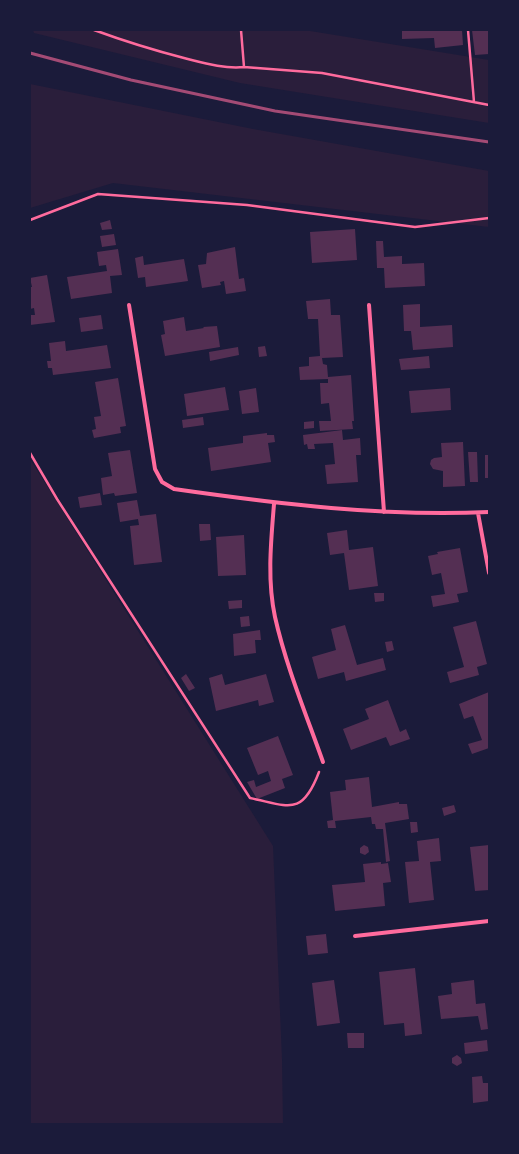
<!DOCTYPE html>
<style>
body{margin:0}
#map{position:relative;width:519px;height:1154px;overflow:hidden;background:#1b1b3a;font-family:Arial,sans-serif}
canvas{display:block}
.frame{position:absolute;inset:0;border:31px solid #1b1b3a;pointer-events:none}
</style>
<div id="map">
<canvas width="519" height="1154"></canvas>
<div class="frame"></div>
</div>
<script>
const g = document.querySelector('canvas').getContext('2d');
g.lineJoin = 'round';
function paint(path, color) { g.fillStyle = color; g.fill(path, 'evenodd'); }
function stroke(path, color, width, dash) { g.strokeStyle = color; g.lineWidth = width; g.lineCap = dash ? 'butt' : 'round'; g.setLineDash(dash || []); g.stroke(path); }
paint(new Path2D(`
 M33,30H304L489,60V123L240,83L34,33Z
 M30,84L253,129L489,171V227L113,183L30,208Z
 M30,459L273,846L282,1059L283,1124H30Z`), '#2a1e3b');
paint(new Path2D(`
 M402,30H462L463,45L435,48L434,38L402,39Z
 M472,30H489V54L475,55Z
 M110,220L112,229L102,230L100,223Z
 M355,229L357,260L312,263L310,232Z
 M114,234L116,245L102,247L100,236Z
 M376,241H383L384,257L402,256V264L424,263L425,286L385,288L384,268H377Z
 M235,247L239,279L244,278L246,291L226,294L224,281L220,282L221,285L202,288L198,265L206,264L207,253Z
 M118,249L122,275L110,276L112,293L71,299L67,277L107,271L106,265L99,266L97,252Z
 M143,256L144,265L184,259L188,281L146,287L145,277L138,278L135,258Z
 M47,275L55,322L30,325V315H35L34,308L30,309V287H32L30,278Z
 M330,299L331,315H340L343,357L322,358L323,364L327,365L328,377L351,375L354,421H352L353,429L320,431L319,421H331L329,403L321,404L320,383H328V379L300,380L299,367L309,366V357L320,356L318,319H308L306,301Z
 M420,304V327L452,325L453,347L413,350L411,331H404L403,305Z
 M101,315L103,329L81,332L79,318Z
 M184,317L186,331L204,328L203,327L217,326L220,347L165,356L161,335L165,334L163,321Z
 M65,341L66,351L107,345L111,368L53,375L52,368H48L47,361H51L49,343Z
 M265,346L267,356L259,357L258,347Z
 M238,347L239,355L210,361L209,352Z
 M429,356L430,368L401,370L399,359Z
 M118,378L126,426L120,427L121,433L94,438L92,430L96,429L94,417L101,416L95,382Z
 M225,387L229,410L187,416L184,394Z
 M256,388L259,412L242,414L239,391Z
 M450,388L451,410L411,413L409,391Z
 M203,417L204,425L183,428L182,420Z
 M314,421V428L304,429V422Z
 M342,430L343,440L360,438L361,455H356L358,482L327,484L325,465L335,464L333,443L314,444L315,449H308L307,444L304,445L303,435Z
 M267,433V435H274L275,442L268,443L271,462L211,471L208,448L243,443V436Z
 M463,442L465,486L443,487V471L433,469L430,464L431,460L434,458L442,457L441,443Z
 M130,450L137,493L115,496L114,493L103,495L101,478L112,476L108,453Z
 M468,452H477L478,482H470Z
 M485,455H489V478H485Z
 M100,493L102,505L80,508L78,497Z
 M137,500L140,516L156,514L162,562L134,565L130,526L139,525L138,519L120,522L117,503Z
 M199,524H210L211,540L200,541Z
 M347,530L349,550L373,547L378,586L349,590L344,553L330,555L327,533Z
 M244,535L246,575L218,576L216,537Z
 M460,548L468,592L457,594L459,602L433,607L431,596L445,594L441,573L432,575L428,556L438,554L437,552Z
 M374,593H384V601L375,602Z
 M242,600V608L229,609L228,601Z
 M249,616L250,626L241,627L240,617Z
 M476,621L487,664L477,667L479,675L450,683L447,672L464,667L453,627Z
 M345,625L357,665L383,658L386,670L346,681L344,672L318,679L312,657L336,650L331,629Z
 M260,630L261,640H255L256,653L234,656L233,634Z
 M392,641L394,650L387,652L385,642Z
 M186,674L195,688L189,691L181,678Z
 M222,674L225,685L266,674L274,702L259,706L258,700L216,711L209,678Z
 M489,692V748L472,754L468,744L482,740L473,716L464,719L459,704Z
 M388,700L400,732L406,729L410,739L390,746L386,737L351,750L343,729L369,719L365,709Z
 M278,736L293,775L282,779L285,788L257,799L247,782L254,780L256,787L271,781L268,771L258,775L247,748Z
 M369,777L372,807L399,802V804H407L409,819L385,823L390,861L386,862L383,829H376L375,824H372L371,817L335,821L336,828H328L327,821L333,820L330,792L346,790L345,780Z
 M454,805L456,812L444,816L442,808Z
 M410,822H417L418,832L411,833Z
 M439,838L441,861L430,862L434,900L409,903L405,862L419,861L417,841Z
 M364,845L368,847L369,852L365,855L360,853V848Z
 M489,845V890L475,891L470,847Z
 M381,862V864L388,863L391,882L383,883L385,906L335,911L332,885L365,882L363,864Z
 M326,934L328,953L308,955L306,936Z
 M415,968L422,1034L405,1036L404,1023L384,1025L379,972Z
 M334,980L340,1023L317,1026L312,983Z
 M474,980L476,1004L485,1003L488,1029L481,1030L478,1016L441,1019L438,996L452,994L451,983Z
 M347,1033H364V1048H348Z
 M487,1040L488,1051L465,1054L464,1043Z
 M457,1055L461,1058L462,1063L457,1066L452,1063V1058Z
 M482,1076L483,1083H489V1101L473,1103L472,1077Z`), '#542f53');
stroke(new Path2D(`
 M94,30C124,41 153,50 184,58C204,63 224,69 244,67L322,73L489,105
 M241,30L244,67
 M468,30L474,102
 M30,220L98,194L247,205L415,227L489,218
 M30,453L57,499L250,798C289,806 302,817 319,772`), '#ff6b9d', 2.5);
stroke(new Path2D(`
 M129,305L155,469L162,482L174,489C279,504 383,517 489,512
 M369,305L384,512
 M274,504C271,541 267,580 275,617C286,666 306,714 323,762
 M478,513L489,573
 M355,936L489,921`), '#ff6b9d', 4);
stroke(new Path2D(`
 M30,53L131,80L275,111L489,142`), '#a44b75', 3);
</script>
